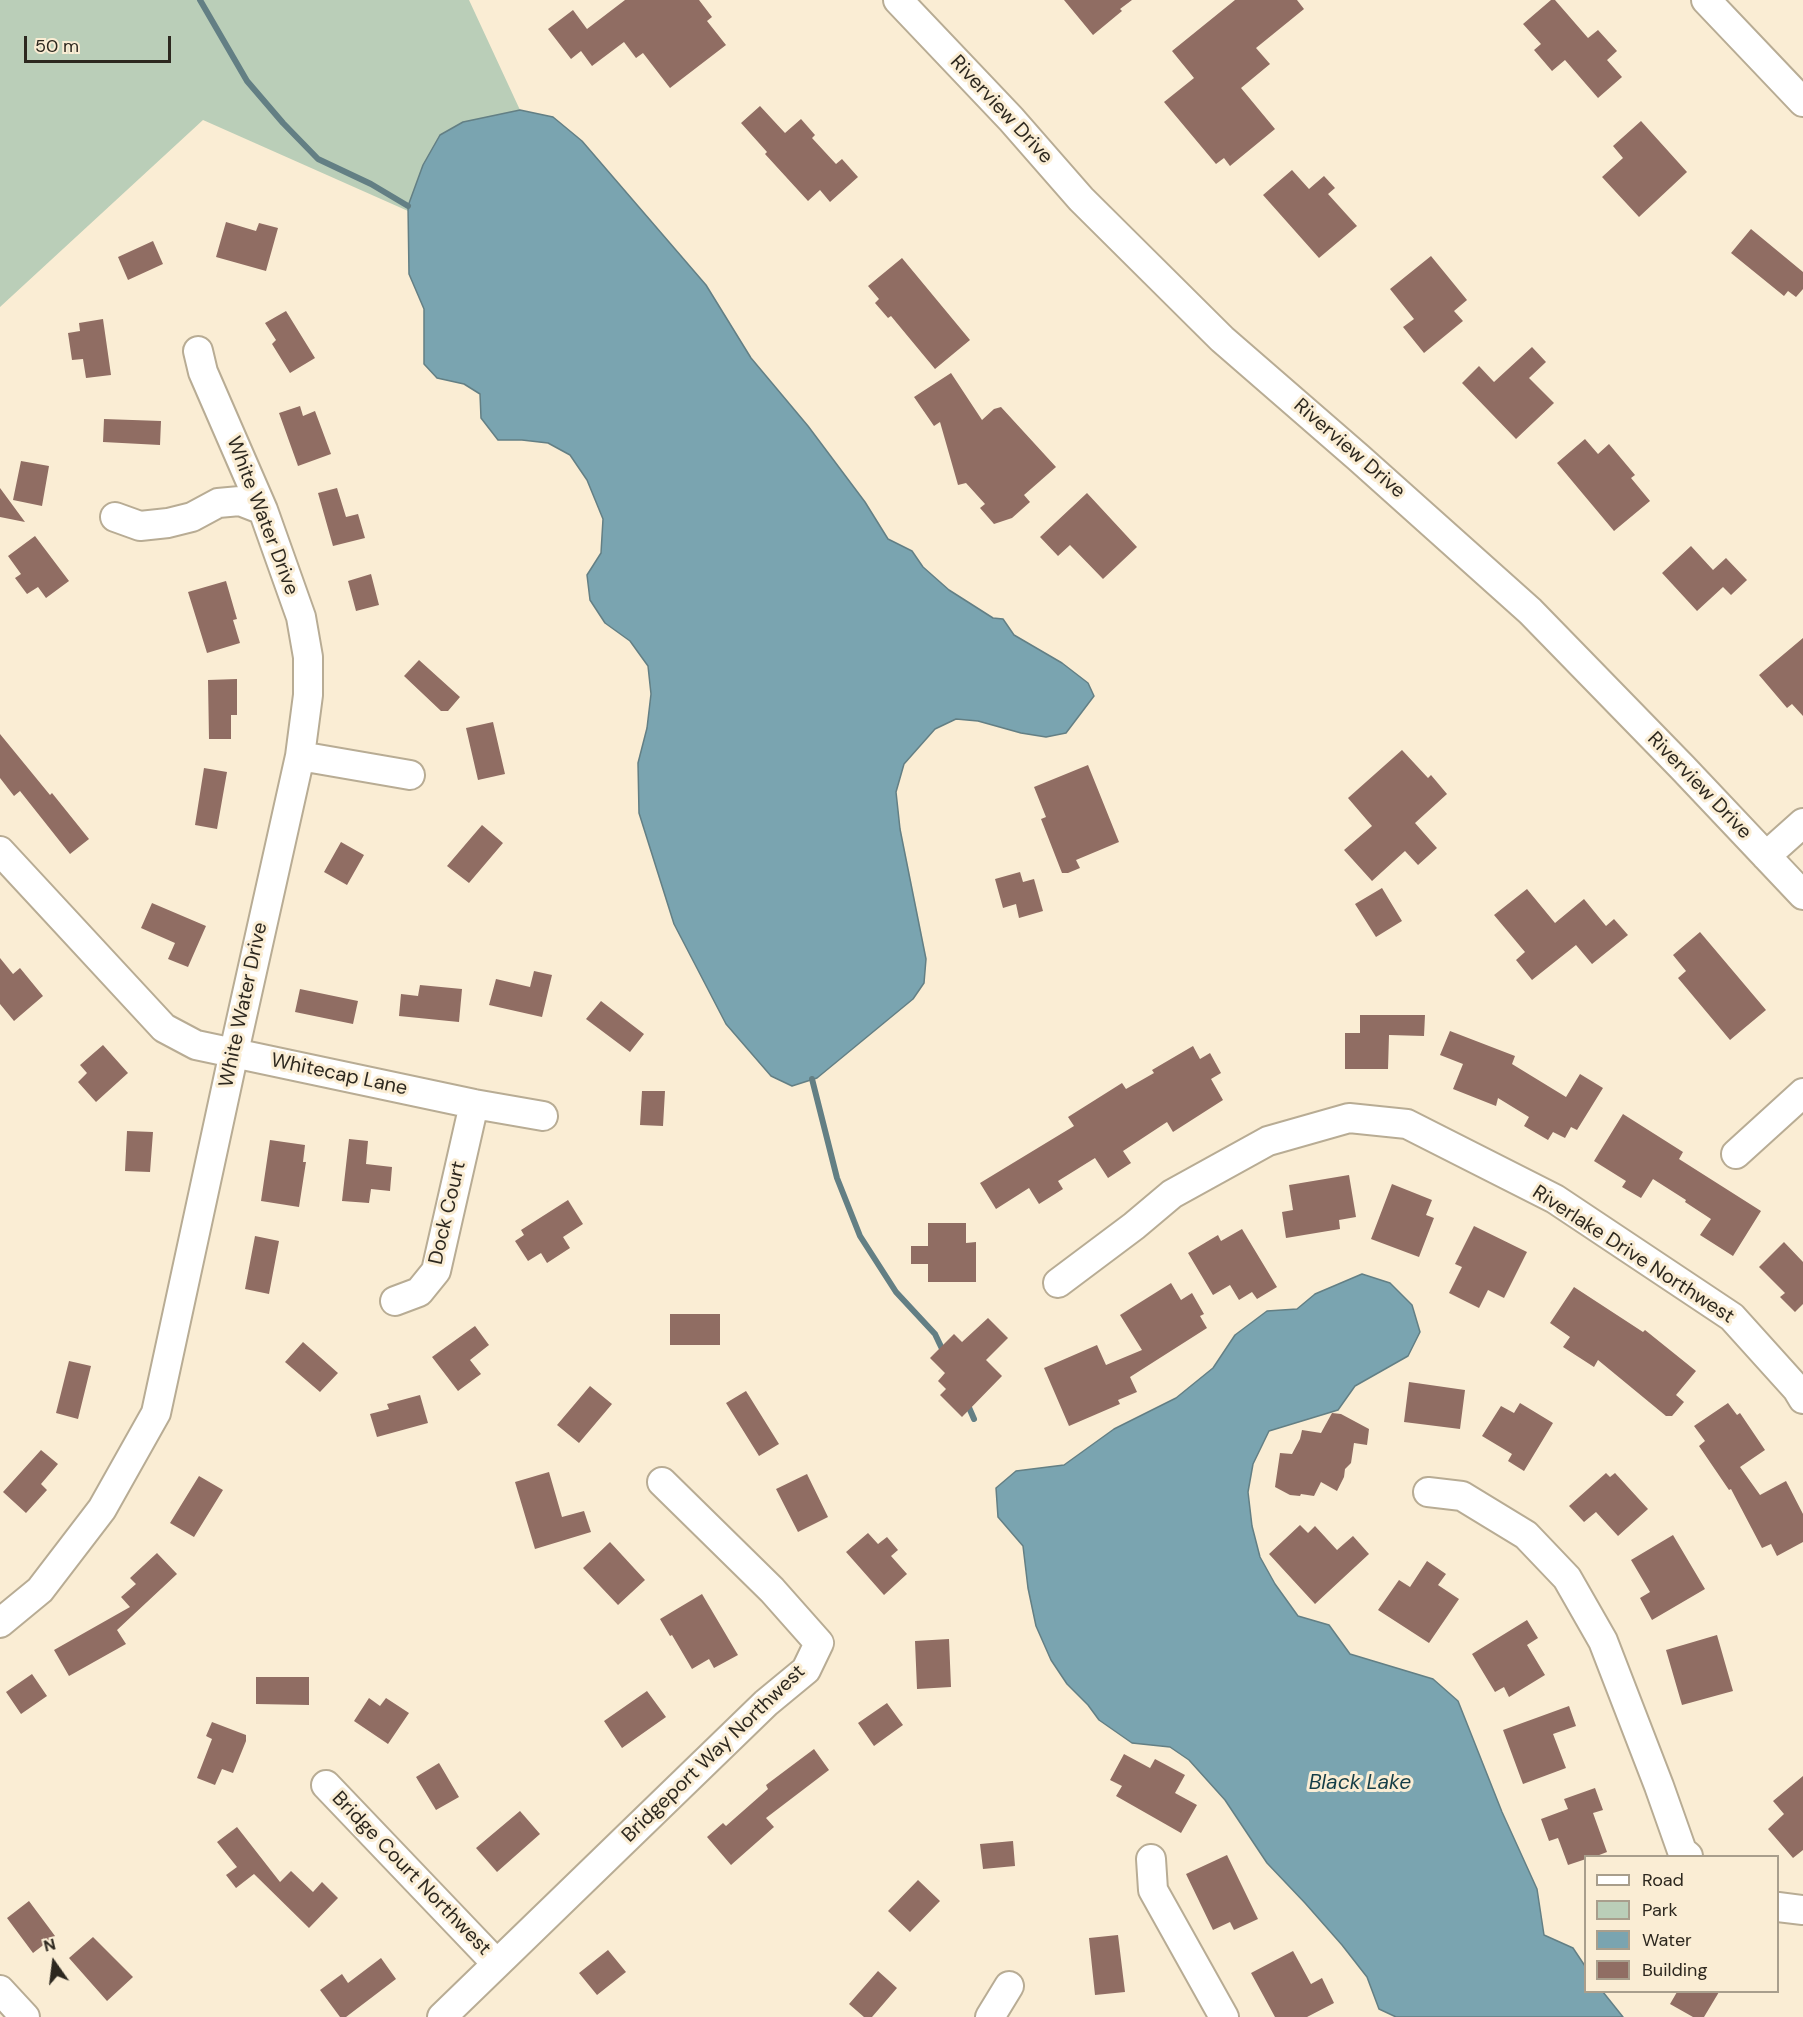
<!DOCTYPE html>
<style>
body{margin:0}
#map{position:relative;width:1803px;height:2017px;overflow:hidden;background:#faedd4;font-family:"DM Sans",sans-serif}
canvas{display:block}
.legend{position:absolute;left:1584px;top:1855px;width:195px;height:138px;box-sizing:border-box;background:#faedd4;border:2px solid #a89e8c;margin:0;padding:8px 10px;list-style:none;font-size:18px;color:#2d281f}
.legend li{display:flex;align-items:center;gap:12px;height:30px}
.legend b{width:30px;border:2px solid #a89e8c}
.north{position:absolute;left:24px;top:1933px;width:60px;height:60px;-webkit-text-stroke:4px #faedd4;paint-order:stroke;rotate:346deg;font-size:16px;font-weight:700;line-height:24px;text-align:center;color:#2d281f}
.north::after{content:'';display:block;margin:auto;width:21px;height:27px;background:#2d281f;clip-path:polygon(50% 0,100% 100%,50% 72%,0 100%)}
.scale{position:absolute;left:24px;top:36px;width:147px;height:27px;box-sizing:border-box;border:3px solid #2d281f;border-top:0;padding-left:8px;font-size:18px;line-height:21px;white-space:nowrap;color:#2d281f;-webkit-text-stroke:4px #faedd4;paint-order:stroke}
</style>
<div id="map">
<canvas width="1803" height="2017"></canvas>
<ul class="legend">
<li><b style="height:8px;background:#fff"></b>Road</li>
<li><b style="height:16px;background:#baceb8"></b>Park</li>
<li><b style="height:16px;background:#7aa4b0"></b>Water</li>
<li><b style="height:16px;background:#906d63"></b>Building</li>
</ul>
<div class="north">N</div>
<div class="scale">50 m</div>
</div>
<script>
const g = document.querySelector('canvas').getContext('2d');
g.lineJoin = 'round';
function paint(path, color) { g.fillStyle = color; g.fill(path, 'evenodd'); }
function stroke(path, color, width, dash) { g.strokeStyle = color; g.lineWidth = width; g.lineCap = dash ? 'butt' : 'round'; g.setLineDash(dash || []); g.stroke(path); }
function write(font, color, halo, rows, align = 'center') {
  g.font = font + ' "DM Sans",sans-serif'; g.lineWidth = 6; g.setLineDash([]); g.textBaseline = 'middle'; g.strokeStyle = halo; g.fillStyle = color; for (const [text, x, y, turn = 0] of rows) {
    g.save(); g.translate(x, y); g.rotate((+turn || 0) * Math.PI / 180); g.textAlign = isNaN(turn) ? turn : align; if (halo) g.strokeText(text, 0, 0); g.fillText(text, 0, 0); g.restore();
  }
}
paint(new Path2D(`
 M0,0H469L520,110L463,122L408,206V211L203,120L0,307Z`), '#baceb8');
const water = new Path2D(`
 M520,110L553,117L582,141L706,285L751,358L808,426L865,502L888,539L912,551L923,567L949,590L993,618L1003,619L1014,635L1062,663L1088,683L1094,696L1066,733L1046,737L1021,733L978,721L956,719L935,729L904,764L896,792L900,829L926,959L924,983L913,999L817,1078L792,1086L771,1076L726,1024L674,924L639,813L638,763L647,728L651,694L648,666L630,641L605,623L590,600L587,575L601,553L603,519L587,480L570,455L548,443L522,440H498L481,418L480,394L464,384L437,378L424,364V309L409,274L408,206L423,165L440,135L463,122Z
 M1362,1274L1390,1283L1412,1305L1420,1332L1408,1356L1355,1386L1338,1410L1269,1431L1253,1464L1248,1492L1252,1526L1260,1557L1275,1584L1298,1616L1329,1625L1350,1654L1433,1679L1458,1701L1502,1812L1537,1889L1544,1935L1573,1948L1585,1966L1586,1992H1603L1623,2017H1396L1379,2009L1367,1977L1342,1945L1305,1903L1267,1863L1225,1800L1189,1760L1170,1747L1132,1743L1099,1720L1088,1705L1067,1684L1051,1660L1036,1626L1028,1588L1023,1546L998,1517L996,1488L1016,1471L1064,1465L1114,1429L1176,1398L1213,1368L1235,1335L1267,1311L1297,1309L1315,1294Z`);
paint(water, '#7aa4b0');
stroke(water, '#637f84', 1.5);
stroke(new Path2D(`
 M200,0L247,81L283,123L318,159L371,184L408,206
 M812,1079L837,1178L860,1236L896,1292L935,1334L944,1353
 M967,1403L974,1419`), '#637f84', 6);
paint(new Path2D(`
 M625,0H699L712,17L707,21L726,45L670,88L643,53L636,58L624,42L592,66L581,51L571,59L548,29L573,10L587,29Z
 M1064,0H1132L1120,9L1122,11L1093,35Z
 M1235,0H1297L1304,9L1256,48L1270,64L1241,88L1275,129L1230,166L1224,158L1216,164L1164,102L1194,78L1172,51Z
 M1551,0H1555L1588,38L1598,30L1617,51L1607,60L1622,77L1598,98L1565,60L1552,71L1534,50L1541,44L1523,24Z
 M760,106L785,133L801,119L815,135L812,138L836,164L842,159L858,177L830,202L820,190L808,201L765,154L767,152L741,123Z
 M1641,121L1687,172L1639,217L1602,177L1623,158L1613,146Z
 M1292,170L1309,189L1324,176L1335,188L1328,194L1357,226L1319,258L1263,195Z
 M226,222L256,231L259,223L278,228L266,271L216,257Z
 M1751,229L1803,272V289L1796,297L1788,291L1784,296L1731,253Z
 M153,241L163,264L128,280L118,257Z
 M1431,256L1467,300L1454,311L1463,321L1424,353L1403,327L1414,319L1390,289Z
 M902,258L970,340L935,369L891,316L888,318L875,303L879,299L868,286Z
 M286,311L315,358L290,373L272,344L276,340L265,323Z
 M103,319L111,375L86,378L83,359L72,360L68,333L80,331L79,323Z
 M1532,347L1546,362L1529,378L1554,403L1516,439L1462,383L1479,366L1494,382Z
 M951,373L982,420L994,409L1001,407L1056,467L1024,495L1030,502L1012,518L994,524L980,508L985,504L966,483L958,485L940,422L934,426L914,397Z
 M300,406L303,416L315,411L331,454L298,466L279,413Z
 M104,419L161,421L160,445L103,442Z
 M1585,439L1598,454L1609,444L1635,475L1631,478L1650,501L1614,531L1557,463Z
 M21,461L49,466L42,506L13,500Z
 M0,488L25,522L0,517Z
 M337,488L346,517L358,514L365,538L333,546L318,493Z
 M1087,493L1137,547L1103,579L1070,545L1058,556L1040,537Z
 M35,536L69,581L46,598L38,587L27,594L15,578L21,574L8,556Z
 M1691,546L1713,570L1726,558L1747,580L1731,595L1723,587L1697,611L1662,573Z
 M371,574L379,605L356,611L348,581Z
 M226,581L237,619L233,620L240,643L207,653L188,592Z
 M1803,638V716L1792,704L1787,708L1759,675Z
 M419,660L460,697L448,711H441L404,676Z
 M237,679V715H231V739H209L208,680Z
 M493,722L505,774L478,780L466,728Z
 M0,734L50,795L52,793L89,839L70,854L20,791L14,796L0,778Z
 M1402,750L1428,778L1431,775L1447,794L1415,823L1437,848L1418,865L1405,851L1372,881L1344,850L1372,826L1348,798Z
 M1088,765L1119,842L1076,860L1080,868L1068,873H1062L1041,819L1046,817L1034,787Z
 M204,768L227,772L217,829L195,825Z
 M482,825L503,843L469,883L447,866Z
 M341,842L364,855L347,885L324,872Z
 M1020,872L1023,882L1034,879L1043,911L1019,918L1016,904L1003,908L995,879Z
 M1382,888L1402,921L1376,937L1355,904Z
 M1527,889L1555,923L1584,899L1606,926L1614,919L1628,935L1592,964L1576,945L1532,980L1516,960L1525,952L1494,915Z
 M152,903L206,926L188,967L168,959L175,943L141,928Z
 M1700,932L1766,1010L1730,1040L1678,978L1686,971L1673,955Z
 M0,958L13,974L20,968L43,996L14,1021L0,1004Z
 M534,971L552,975L542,1017L489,1005L496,979L530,987Z
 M420,985L462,989L459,1022L399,1016L401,994L418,996Z
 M300,989L358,1001L353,1024L295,1012Z
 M601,1001L644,1034L630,1052L586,1019Z
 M1360,1015H1425L1424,1036L1389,1035L1388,1069H1345V1033H1360Z
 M1450,1031L1515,1056L1512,1064L1566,1097L1580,1074L1603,1088L1577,1130L1571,1127L1565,1138L1553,1132L1548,1140L1524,1126L1529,1117L1498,1098L1496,1106L1453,1089L1463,1064L1440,1055Z
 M103,1045L128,1073L96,1102L78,1082L87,1073L80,1065Z
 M1193,1046L1200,1059L1210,1053L1221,1073L1211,1079L1223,1100L1173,1132L1167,1122L1123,1151L1131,1163L1108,1178L1095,1158L1058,1181L1063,1189L1039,1204L1029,1188L996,1209L980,1183L1074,1126L1068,1117L1122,1083L1126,1089L1154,1073L1152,1070Z
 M642,1091H665L663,1126L640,1125Z
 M1623,1114L1683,1152L1679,1159L1761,1211L1733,1256L1700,1235L1711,1219L1685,1202L1686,1200L1653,1179L1641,1198L1622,1187L1626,1181L1594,1161Z
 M127,1131L153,1132L150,1172L125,1171Z
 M349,1139L368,1141L366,1164L392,1167L390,1191L371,1189L369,1203L342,1201Z
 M270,1140L305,1145L303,1162H306L299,1207L261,1201Z
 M1349,1175L1356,1217L1339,1220L1340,1229L1286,1238L1282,1212L1293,1210L1289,1185Z
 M1392,1184L1432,1200L1426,1215L1434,1218L1419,1257L1371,1239Z
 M568,1200L583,1224L563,1237L570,1248L547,1263L541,1253L528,1261L515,1241L524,1235L521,1230Z
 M928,1223H966V1243L976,1242V1282H928V1264H911V1246H928Z
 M1474,1226L1527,1252L1504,1298L1488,1290L1479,1308L1449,1293L1462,1267L1455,1264Z
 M1242,1229L1277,1287L1257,1299L1252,1292L1239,1300L1230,1285L1213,1295L1188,1253L1218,1235L1221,1241Z
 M255,1236L279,1241L269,1294L245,1289Z
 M1784,1242L1803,1262V1304L1795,1312L1780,1297L1785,1293L1759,1267Z
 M1171,1283L1181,1300L1192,1293L1204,1314L1200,1316L1207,1328L1130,1377L1137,1392L1118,1400L1120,1404L1069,1426L1044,1368L1097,1345L1106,1365L1142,1350L1120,1315Z
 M1574,1287L1643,1332L1645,1330L1696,1371L1676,1395L1684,1402L1672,1416H1666L1598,1360L1594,1367L1563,1347L1570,1337L1550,1323Z
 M670,1314H720V1345H670Z
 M988,1318L1008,1338L986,1360L1002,1376L962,1417L940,1395L946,1389L938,1381L945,1373L930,1358L954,1334L962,1342Z
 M475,1326L489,1345L470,1360L481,1374L458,1391L432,1357Z
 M303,1342L338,1373L320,1392L285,1362Z
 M69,1361L91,1366L78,1419L56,1413Z
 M1409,1382L1465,1390L1460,1429L1404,1422Z
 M590,1386L612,1404L579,1443L557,1425Z
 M746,1391L779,1444L759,1456L726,1403Z
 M420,1395L428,1423L377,1437L370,1414L389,1409L387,1404Z
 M1520,1403L1553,1423L1524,1471L1508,1461L1512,1454L1482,1436L1501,1406L1514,1413Z
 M1728,1403L1737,1415L1740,1413L1765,1450L1740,1467L1760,1495L1786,1481L1803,1514V1542L1777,1556L1771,1544L1762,1548L1731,1489L1729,1490L1699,1446L1705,1441L1694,1426Z
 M1332,1413L1341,1414L1369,1429L1367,1445L1354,1443L1351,1463L1345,1469L1344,1477L1337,1491L1321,1482L1314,1496L1301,1494L1300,1496L1290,1495L1275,1487L1280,1453L1292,1454L1300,1439L1302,1430L1321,1433Z
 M41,1450L58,1464L41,1484L47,1490L26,1513L3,1492Z
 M549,1472L562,1517L584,1511L591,1532L535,1549L515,1482Z
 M1606,1473L1610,1477L1615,1473L1648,1509L1618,1536L1596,1512L1584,1522L1569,1506Z
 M807,1474L828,1517L798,1532L776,1489Z
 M199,1476L223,1490L194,1537L170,1523Z
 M1300,1525L1308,1533L1315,1526L1337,1550L1353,1536L1369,1554L1315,1604L1269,1554Z
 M868,1533L878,1544L887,1537L898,1550L891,1556L907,1574L884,1595L846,1552Z
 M1673,1535L1705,1589L1652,1620L1640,1598L1650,1592L1631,1560Z
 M610,1542L645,1580L618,1605L583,1568Z
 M157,1553L177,1574L117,1630L126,1644L69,1676L54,1650L130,1607L121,1597L136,1584L130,1578Z
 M1427,1561L1446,1574L1438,1585L1459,1599L1429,1643L1378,1610L1399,1580L1410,1587Z
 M702,1594L738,1655L714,1668L709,1659L692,1669L672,1635L670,1636L660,1619Z
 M1527,1620L1538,1638L1527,1645L1545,1675L1509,1697L1504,1687L1495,1692L1472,1654Z
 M1717,1635L1733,1691L1682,1705L1666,1650Z
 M949,1639L951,1687L917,1689L915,1641Z
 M32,1674L47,1696L21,1714L6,1692Z
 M256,1677H309V1705L256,1704Z
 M647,1691L666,1717L622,1748L604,1721Z
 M369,1698L380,1706L386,1698L409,1713L388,1744L354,1721Z
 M887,1703L903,1725L874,1746L858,1723Z
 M1569,1706L1576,1726L1553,1734L1566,1768L1523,1784L1503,1730Z
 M212,1722L246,1735V1741L233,1773L222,1769L215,1785L197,1778L212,1739L206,1736Z
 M814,1749L829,1770L766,1818L774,1827L731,1865L707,1837L723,1823L726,1826L768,1789L766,1785Z
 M1124,1754L1150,1768L1155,1759L1185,1775L1175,1793L1197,1805L1181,1833L1116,1796L1122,1786L1110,1780Z
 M439,1763L459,1797L436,1810L416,1777Z
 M1803,1776V1850L1793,1858L1768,1829L1784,1814L1773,1801Z
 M1595,1788L1603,1810L1593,1813L1607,1852L1594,1857H1586V1859L1568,1865L1558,1838L1549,1841L1541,1819L1568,1809L1564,1799Z
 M520,1811L540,1834L497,1872L476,1848Z
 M237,1827L280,1882L291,1871L313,1892L322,1882L338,1898L309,1928L254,1874L236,1888L226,1875L237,1867L217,1842Z
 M1013,1841L1015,1866L983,1869L980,1844Z
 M1227,1855L1258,1919L1234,1930L1230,1922L1213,1930L1186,1874Z
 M918,1880L940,1901L910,1932L888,1911Z
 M29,1901L55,1936L33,1953L7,1918Z
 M1118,1935L1125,1992L1095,1995L1089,1938Z
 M93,1937L133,1977L107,2001L69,1958Z
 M608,1950L626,1972L597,1995L579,1973Z
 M1293,1951L1311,1984L1322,1978L1334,2003L1307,2017H1275L1251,1973Z
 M381,1958L396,1979L346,2017H340L320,1990L342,1974L348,1983Z
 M878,1971L897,1988L872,2017H864L849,2004Z
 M1677,1992H1719L1704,2017H1693L1670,2004Z`), '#906d63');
const minor = new Path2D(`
 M898,0L1011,119L1081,199L1222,339L1359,458L1530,611L1683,768L1803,895
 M1706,0L1803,102
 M115,517L140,526L168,523L192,517L218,503L240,501L263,510
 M300,756L410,775
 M0,851L164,1028L196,1045L474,1104L543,1116
 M1766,856L1803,823
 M1736,1154L1803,1093
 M1058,1283L1134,1226L1172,1194L1268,1141L1349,1118L1407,1124L1555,1199L1732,1317L1797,1389L1803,1399
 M395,1301L419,1292L436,1271L474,1104
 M1428,1492L1462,1496L1526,1535L1567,1578L1603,1641L1659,1786L1682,1851L1688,1856
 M0,1623L40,1590L102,1509L156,1413L234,1052L300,756L308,695V657L301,617L263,510L203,372L198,351
 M326,1785L496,1963
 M1151,1859L1153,1890L1224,2017
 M1778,1907L1803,1910
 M0,1990L25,2017
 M442,2017L766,1703L806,1670L819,1643L772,1590L662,1482
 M990,2017L1009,1986`);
stroke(minor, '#b8ac94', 32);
stroke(minor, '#fff', 28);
write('20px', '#2d281f', '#faedd4', [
 ["Riverview Drive",1001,110,47],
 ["Riverview Drive",1349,449,41],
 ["White Water Drive",262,516,69],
 ["Riverview Drive",1699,786,46],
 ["White Water Drive",244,1005,-78],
 ["Whitecap Lane",339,1075,12],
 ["Dock Court",448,1213,-77],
 ["Riverlake Drive Northwest",1633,1255,33],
 ["Bridgeport Way Northwest",714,1754,-44],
 ["Bridge Court Northwest",411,1874,46]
]);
write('italic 21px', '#153d46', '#faedd4', [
 ["Black Lake",1360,1783]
]);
</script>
